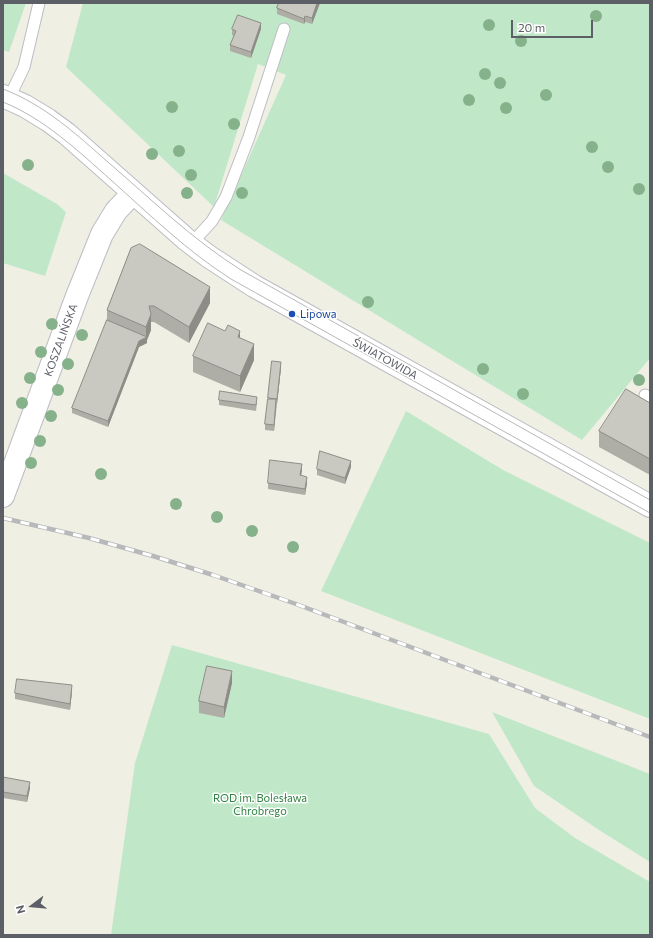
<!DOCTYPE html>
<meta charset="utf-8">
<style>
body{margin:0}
#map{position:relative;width:653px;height:938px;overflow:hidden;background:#efefe4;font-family:Commissioner,sans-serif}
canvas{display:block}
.frame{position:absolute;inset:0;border:4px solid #5c5f66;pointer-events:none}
.north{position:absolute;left:12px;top:886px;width:40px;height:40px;-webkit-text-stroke:3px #fff;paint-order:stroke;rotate:254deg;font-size:11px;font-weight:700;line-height:16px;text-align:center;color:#5c5f66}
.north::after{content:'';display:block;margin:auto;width:14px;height:18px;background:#5c5f66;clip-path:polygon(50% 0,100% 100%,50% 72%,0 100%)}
.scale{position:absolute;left:511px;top:20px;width:82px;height:18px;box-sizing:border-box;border:2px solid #5c5f66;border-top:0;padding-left:5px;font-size:12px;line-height:14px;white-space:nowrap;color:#5c5f66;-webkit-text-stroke:3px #fff;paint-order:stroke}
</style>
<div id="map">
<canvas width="653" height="938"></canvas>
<div class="frame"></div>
<div class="north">N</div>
<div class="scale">20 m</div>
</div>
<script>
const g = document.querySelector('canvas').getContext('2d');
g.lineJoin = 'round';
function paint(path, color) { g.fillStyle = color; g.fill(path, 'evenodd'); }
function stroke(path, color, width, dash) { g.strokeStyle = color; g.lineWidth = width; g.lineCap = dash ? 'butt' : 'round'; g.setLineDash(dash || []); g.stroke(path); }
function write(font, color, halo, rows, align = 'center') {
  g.font = font + ' Commissioner,sans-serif'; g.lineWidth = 3; g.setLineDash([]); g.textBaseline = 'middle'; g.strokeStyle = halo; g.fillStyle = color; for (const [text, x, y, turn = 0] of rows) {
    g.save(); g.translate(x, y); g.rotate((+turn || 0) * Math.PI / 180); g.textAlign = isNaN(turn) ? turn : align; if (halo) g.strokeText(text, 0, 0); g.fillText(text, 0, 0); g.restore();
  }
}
paint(new Path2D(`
 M3,3H26L9,52L3,50Z
 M83,3H650V358L582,440L221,220L286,75L258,64L214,207L66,67Z
 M3,173L57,204L66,212L45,276L3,263Z
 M406,411L503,470L650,543V719L321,591Z
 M172,645L489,734L535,808L575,838L650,882V935H111L135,763Z
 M492,712L650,774V862L599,830L534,786Z`), '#c0e8c8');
const service = new Path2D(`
 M9,98L24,67L39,3
 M192,243L212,221L226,197L249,137L284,29
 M645,395L650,398`);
const minor = new Path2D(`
 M3,496L77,296L102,234L116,211L133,193`);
const tertiary = new Path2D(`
 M3,96L25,106L48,120L67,134L187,240L208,256L254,286L650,506`);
stroke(service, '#bcbdc4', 13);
stroke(minor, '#bcbdc4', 24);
stroke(tertiary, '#bcbdc4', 24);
stroke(service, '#fff', 11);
stroke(minor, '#fff', 22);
stroke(tertiary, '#fff', 22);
stroke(new Path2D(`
 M3,89C45,105 76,134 109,163C152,200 193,240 241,270L650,500
 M3,102C45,119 78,151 111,180C150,215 187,251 231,279L650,513`), '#b7b8b9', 1);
const rail = new Path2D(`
 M3,518L89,538L153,556L213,575L296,604L650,737`);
stroke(rail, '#b7b8b9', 4.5);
stroke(rail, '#fff', 3, [9]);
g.fillStyle = '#86b28b';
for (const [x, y] of [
 [596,16],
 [489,25],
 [521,41],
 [485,74],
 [500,83],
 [546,95],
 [469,100],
 [172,107],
 [506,108],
 [234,124],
 [592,147],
 [179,151],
 [152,154],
 [28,165],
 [608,167],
 [191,175],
 [639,189],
 [187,193],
 [242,193],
 [368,302],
 [52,324],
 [82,335],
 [41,352],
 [68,364],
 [483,369],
 [30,378],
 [639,380],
 [58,390],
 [523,394],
 [22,403],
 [51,416],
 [40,441],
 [31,463],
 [101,474],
 [176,504],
 [217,517],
 [252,531],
 [293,547]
]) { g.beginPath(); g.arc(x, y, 6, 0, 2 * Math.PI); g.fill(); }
paint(new Path2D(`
 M320,3L312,24L305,22L304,24L277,14V8Z
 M232,29H261L251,58L230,51V45L234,36L232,35Z
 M131,248L210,303L189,343L154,322H151V330L147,340V343L139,347L108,427L72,413V408L107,320V310Z
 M240,338L254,360L240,392L193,372V356Z
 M272,361L281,368L274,431L265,430V424Z
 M219,400L257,403L256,411L219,405Z
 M650,403V475L599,447V431Z
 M351,467L345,484L317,475V469Z
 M302,470L301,476L307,483L305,495L268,489V483Z
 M232,683L224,718L199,713V701Z
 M72,691L70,710L15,699V693Z
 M3,777L30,788L27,802L3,798Z`), '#aeada6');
paint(new Path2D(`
 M317,3H320L312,24V18Z
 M305,16V22L304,24V19Z
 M261,23V29L251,58V52Z
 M210,287V303L189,343V327Z
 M151,314V330L147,340V343L139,347L108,427V421L139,341L146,338V327Z
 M240,331V347L238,337Z
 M254,344V360L240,392V376Z
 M281,362V368L277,404V399Z
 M276,399V405L274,431V425Z
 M351,461V467L345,484V478Z
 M302,464V470L300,481V475Z
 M307,477V483L305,495V489Z
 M232,671V683L224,718V707Z
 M72,685V691L70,710V704Z
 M30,782V788L27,802V796Z`), '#8d8d87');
const building = new Path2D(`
 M279,3H317L312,18L305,16L304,19L277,8Z
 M238,15L261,23L251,52L230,45L236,31L232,29Z
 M140,244L210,287L189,327L154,306H149L151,314L146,327L107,310L131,248Z
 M107,320L147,337L139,341L108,421L72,408Z
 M208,323L225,331L228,325L240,331L238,337L254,344L240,376L193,356Z
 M272,361L281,362L277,399L268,398Z
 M626,389L650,403V459L599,431Z
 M220,391L257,397L256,405L219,400Z
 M268,399H276L274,425L265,424Z
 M320,451L351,461L345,478L317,469Z
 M270,460L302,464L300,475L307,477L305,489L268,483Z
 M207,666L232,671L224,707L199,701Z
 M17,679L72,685L70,704L15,693Z
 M3,777L30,782L27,796L3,792Z`);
paint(building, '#cac9c1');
stroke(building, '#8d8d87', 1);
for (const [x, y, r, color] of [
 [292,314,4,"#1a4fb4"]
]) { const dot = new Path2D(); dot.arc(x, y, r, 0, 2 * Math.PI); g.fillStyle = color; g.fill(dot); stroke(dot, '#fff', 1.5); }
write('11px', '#164399', '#fff', [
 ["Lipowa",300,314]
], 'left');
write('11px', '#5c5f66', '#fff', [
 ["KOSZALIŃSKA",61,340,-70],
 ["ŚWIATOWIDA",385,359,29]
]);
write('11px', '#308143', '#fff', [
 ["ROD im. Bolesława",260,798],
 ["Chrobrego",260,811]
]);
</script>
